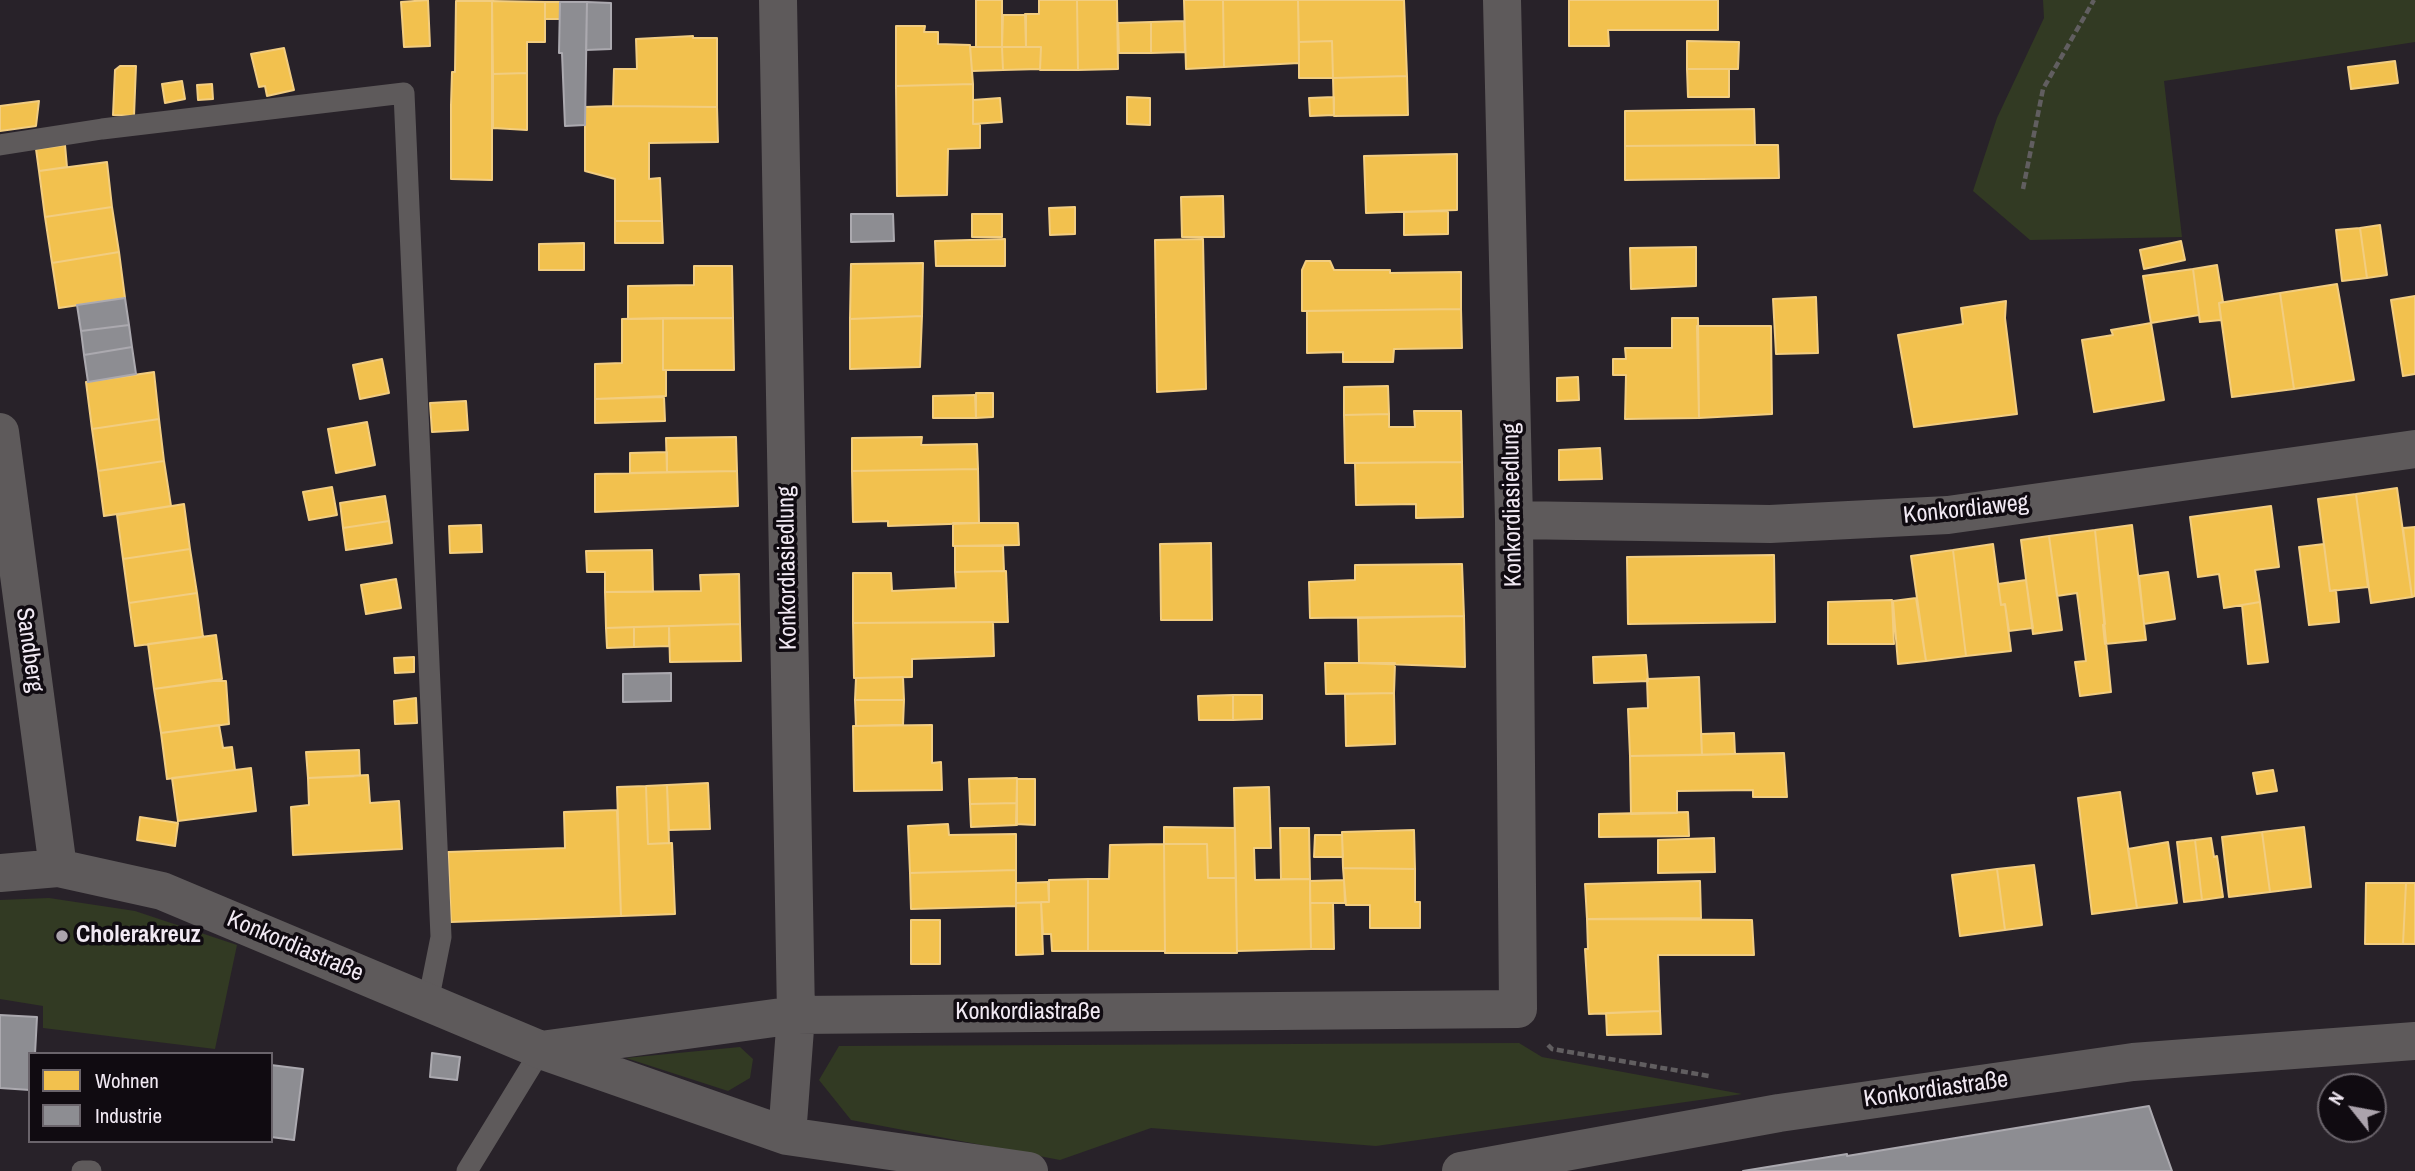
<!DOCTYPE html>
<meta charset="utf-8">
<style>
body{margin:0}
#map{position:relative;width:2415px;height:1171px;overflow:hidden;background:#282229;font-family:"Archivo Narrow",sans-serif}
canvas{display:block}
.legend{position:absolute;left:28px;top:1052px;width:245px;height:91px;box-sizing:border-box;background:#100b11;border:2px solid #6a646b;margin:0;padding:9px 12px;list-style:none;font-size:21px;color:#f1e9f3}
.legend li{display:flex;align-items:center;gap:14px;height:35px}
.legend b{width:35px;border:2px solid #6a646b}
.north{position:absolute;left:2317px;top:1073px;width:70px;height:70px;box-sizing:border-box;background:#100b11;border:2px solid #6a646b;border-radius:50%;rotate:301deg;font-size:19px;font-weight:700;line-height:28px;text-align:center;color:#f1e9f3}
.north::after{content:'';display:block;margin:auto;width:24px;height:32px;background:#aba3ac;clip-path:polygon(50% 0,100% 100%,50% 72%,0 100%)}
</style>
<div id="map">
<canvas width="2415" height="1171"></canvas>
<ul class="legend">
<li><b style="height:19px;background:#f2c14e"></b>Wohnen</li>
<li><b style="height:19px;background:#8d8d92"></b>Industrie</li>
</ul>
<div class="north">N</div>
</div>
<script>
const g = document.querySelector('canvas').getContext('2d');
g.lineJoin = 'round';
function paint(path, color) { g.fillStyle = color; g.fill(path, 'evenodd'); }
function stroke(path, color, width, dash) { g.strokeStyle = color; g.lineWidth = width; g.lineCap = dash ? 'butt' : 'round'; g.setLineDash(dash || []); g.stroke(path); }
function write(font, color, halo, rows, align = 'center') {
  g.font = font + ' "Archivo Narrow",sans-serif'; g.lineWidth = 7; g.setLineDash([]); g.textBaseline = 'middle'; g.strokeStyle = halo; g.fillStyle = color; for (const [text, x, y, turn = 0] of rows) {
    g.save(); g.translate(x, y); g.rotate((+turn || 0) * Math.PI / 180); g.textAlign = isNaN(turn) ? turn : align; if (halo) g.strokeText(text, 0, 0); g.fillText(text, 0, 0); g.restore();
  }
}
paint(new Path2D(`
 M2043,0H2415V42L2164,81L2182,237L2030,240L1973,191L1997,118L2044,18Z
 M49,898L135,911L237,945L215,1049L43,1028V1006L0,999V900Z
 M1519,1043L1542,1057L1742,1094L1376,1146L1151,1128L1060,1160L851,1120L819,1080L839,1046Z
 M740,1047L753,1059L750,1078L728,1091L626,1058Z`), '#323a23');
const homes = new Path2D(`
 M428,0L430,46L404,47L401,2Z
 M976,0H1002V47H976Z
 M1039,0H1077L1078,70H1040L1041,47H1026L1025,14H1039Z
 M1077,0H1117L1118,69L1078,70Z
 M1184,0H1223L1224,67L1186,69Z
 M1223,0H1298L1299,63L1224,67Z
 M1298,0H1404L1407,76L1333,78L1332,41L1299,42Z
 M1569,0H1718V30H1608L1609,46H1569Z
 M456,1H492V180L451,179V105L452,72H455Z
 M492,1L545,2V42H527V73L493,74Z
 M545,2H560V19H545Z
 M1003,15H1026V47H1002Z
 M1184,21L1185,52L1151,53V22Z
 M1151,22V53H1119L1118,23Z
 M896,26H925L924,32H938V44L970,45L973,84L896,86Z
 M693,36V38H717V107L613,106L614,69H637L636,39Z
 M1332,41L1333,78H1299V42Z
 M1687,41L1739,42L1738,69H1687Z
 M970,47H1002L1003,70L972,71Z
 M1002,47H1041L1040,69L1003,70Z
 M284,48L294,90L267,96L265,86L259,87L251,54Z
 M2395,61L2398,83L2351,89L2348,67Z
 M120,66H136L134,116L113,115L115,70Z
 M1687,69H1729V97H1688Z
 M527,73V130L493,128V74Z
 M1407,76L1408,115L1334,116L1333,78Z
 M182,81L185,99L165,103L162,84Z
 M212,84L213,99L198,100L197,85Z
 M973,84V124H980V148L948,149L947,195L897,196L896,86Z
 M1127,97L1150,98V125L1127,124Z
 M1334,97V115L1310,116L1309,98Z
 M1000,98L1002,122L973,124V100Z
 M39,101L36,126L0,131V106Z
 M613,106L717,107L718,142L649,143V179L660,178L662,221H615V179L585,171V107Z
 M1754,109L1755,145L1625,146V111Z
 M65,145L67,167L39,171L36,149Z
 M1755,145H1778L1779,178L1625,180V146Z
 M1457,154V210L1366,213L1364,156Z
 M107,162L112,207L45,217L39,171Z
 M1223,196L1224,237H1182L1181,197Z
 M112,207L119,252L52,263L45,217Z
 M1075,207V234L1050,235L1049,208Z
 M1448,211V234L1404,235V212Z
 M972,214H1002V237H972Z
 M615,221H662L663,243H615Z
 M2380,225L2387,275L2367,278L2360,228Z
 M2360,228L2367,278L2342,281L2336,230Z
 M1005,239V266H936L935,241Z
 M1203,239L1206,389L1157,392L1155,240Z
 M2181,241L2185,260L2144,269L2140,250Z
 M584,243V270H539V244Z
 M1696,247V286L1631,289L1630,248Z
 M119,252L125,298L59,308L52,263Z
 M1306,261H1330L1334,270H1390V273L1461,272V309L1302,311V270Z
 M923,263L922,316L850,319L851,264Z
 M2217,265L2223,302L2219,303L2221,320L2200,322L2193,269Z
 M694,266H732L733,318L628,319V286L694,285Z
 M2193,269L2199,315L2151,323L2143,276Z
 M2337,284L2354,380L2294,389L2280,293Z
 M2280,293L2294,389L2232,397L2219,303Z
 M2415,296V374L2403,376L2391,300Z
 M1816,297L1818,353L1776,354L1773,299Z
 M2006,301L2005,318L2017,414L1914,427L1898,335L1963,324L1961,308Z
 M1461,309L1462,348L1394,349L1393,362H1343V352L1307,353V311Z
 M922,316L920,367L850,369V319Z
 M663,318H733L734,370H663Z
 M663,318V370H666V396L595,399V364L622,363V319Z
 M1672,318H1698L1699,418L1625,419L1626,375H1613V359H1626L1625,348H1672Z
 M2151,323L2164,400L2094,412L2082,340L2113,335L2111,330Z
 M1697,326H1771L1772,414L1699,418Z
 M382,359L389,393L360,399L353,365Z
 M154,372L159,419L92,429L86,382Z
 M1578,377L1579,400L1557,401V378Z
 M1388,386L1389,414L1344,415V387Z
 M976,393H993V417L976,418Z
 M975,395L976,418H933V396Z
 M664,397L665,421L595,423V399Z
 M466,401L468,430L432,432L430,403Z
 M1414,411H1461L1462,462L1345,463L1344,415L1389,414V427H1415Z
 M159,419L164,461L98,471L92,429Z
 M367,422L375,465L336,473L328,429Z
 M736,437L737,471L667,472L666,438Z
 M922,437L921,445L977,444L978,469L852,471V438Z
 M1600,448L1602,479L1559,480V450Z
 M667,452V472L630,473V453Z
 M164,461L171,506L104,516L98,471Z
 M1462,462L1463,517L1416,518V504L1356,505L1355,463Z
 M978,469L979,523L888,526V521L853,522L852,471Z
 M737,471L738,506L595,512V474Z
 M332,487L337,515L309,520L303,492Z
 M2397,488L2412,597L2371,603L2356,494Z
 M2356,494L2368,587L2330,591L2318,499Z
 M385,496L389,521L343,528L340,503Z
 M184,504L190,549L123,559L117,515Z
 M2271,506L2279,567L2255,570L2260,602L2224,608L2219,574L2198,577L2190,517Z
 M389,521L392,543L346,550L343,528Z
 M953,523H1018L1019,545L953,546Z
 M481,525L482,552L450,553L449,526Z
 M2132,525L2146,640L2105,644L2103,625L2105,624L2095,530Z
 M2415,527V596L2412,597L2403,528Z
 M2095,530L2111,692L2080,696L2075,662L2086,661L2077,593L2057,596L2049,536Z
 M2049,536L2062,630L2033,634L2021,540Z
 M1211,543L1212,620H1161L1160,544Z
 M1993,544L2001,605L2005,604L2011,651L1966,656L1953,550Z
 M2324,544L2330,591L2336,590L2339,622L2309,625L2299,547Z
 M955,546H1003L1004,571L955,572Z
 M190,549L197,593L129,603L123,559Z
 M652,550L653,592H605V572H587L586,551Z
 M1953,550L1966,656L1926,661L1911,556Z
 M1774,555L1775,622L1628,624L1627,557Z
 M1462,564L1464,616L1310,618L1309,582L1355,580V565Z
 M1006,571L1008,622L853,623V573H891L892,591L956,588L955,572Z
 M2168,572L2175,619L2144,624L2139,576Z
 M739,574L740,624L606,628L605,592L701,591L700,575Z
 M396,579L401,608L366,614L361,585Z
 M2026,580L2033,628L2009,631L2005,604L2001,605L1998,584Z
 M197,593L203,637L135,646L129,603Z
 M1916,598L1926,661L1898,664L1893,601Z
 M1892,600L1894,644H1828V602Z
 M2260,602L2268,662L2248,664L2242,605Z
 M1464,616L1465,667L1359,663L1358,618Z
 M993,622L994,656L912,659V677L854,678L853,623Z
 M740,624L741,661L670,662L669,626Z
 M669,626V646L634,647V627Z
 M634,627V647L607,648L606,628Z
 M216,635L222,679L154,689L148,644Z
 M1646,655L1648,681L1594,683L1593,657Z
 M414,657V672L395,673L394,658Z
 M1325,663H1395L1394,693L1326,694Z
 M903,677L904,700H855L856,678Z
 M1699,677L1702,755L1630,756L1628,709L1648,708L1647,679Z
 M213,681H226L229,724L161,733L154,689Z
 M1394,693L1395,744L1346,746L1345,694Z
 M1233,695H1262V719L1233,720Z
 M1233,695V720H1199L1198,696Z
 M416,698L417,723L395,724L394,701Z
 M855,700H904L903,725L856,726Z
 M219,725L223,748L232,747L235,770L167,779L161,733Z
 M932,725V763L941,762L942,790L854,791L853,726Z
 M1734,733L1735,754L1702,755L1701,734Z
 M359,750L360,776L308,778L306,752Z
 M1784,753L1787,797H1753V790L1677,791V813L1631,814L1630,756Z
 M251,768L256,811L178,821L172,778Z
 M2273,770L2277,791L2257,794L2253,773Z
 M368,775L370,803L399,801L402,849L293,855L291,807L309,805L308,778Z
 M1017,778V803L970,804L969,779Z
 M1017,779H1035V825L1016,824Z
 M708,783L710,829L669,830L667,785Z
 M667,785L669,843L648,844L646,786Z
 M646,786L648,844L672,843L675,914L621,916L617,787Z
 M1269,787L1271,848H1254L1255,880L1310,879L1311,949L1237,951L1234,788Z
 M2120,792L2137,908L2092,914L2078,798Z
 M1017,803V825L971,827L970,804Z
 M617,810L621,916L451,922L448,852L565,848L564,812Z
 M1688,812L1689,836L1599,837V814Z
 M140,817L178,823L175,846L137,840Z
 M948,824L949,835L1016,834V870L910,873L908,826Z
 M1164,827L1235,828L1236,878H1208L1207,844H1164Z
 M2304,827L2311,887L2270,892L2262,832Z
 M1280,828H1309L1310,879H1281Z
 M1414,830L1415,869L1343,868L1342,832Z
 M2262,832L2270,892L2229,897L2222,837Z
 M1315,835H1342L1343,857H1314Z
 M1714,838L1715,872L1658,873V840Z
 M2211,838L2214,857L2217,856L2223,897L2202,900L2195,840Z
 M2195,840L2202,900L2184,902L2177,842Z
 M2168,842L2177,903L2137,908L2128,849Z
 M1164,844L1165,951H1088V879H1109L1110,845Z
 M1164,844H1207L1208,878H1236L1237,953H1165Z
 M2034,865L2042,925L2005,930L1997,869Z
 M1343,868L1415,869V902H1420V928H1370V905H1346Z
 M1997,869L2005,930L1960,936L1952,875Z
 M1016,870V906L911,909L910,873Z
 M1088,879V951H1052L1051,934H1043L1041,902H1049V880Z
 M1344,880L1345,903H1310V881Z
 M1700,881L1701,918L1587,919L1585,884Z
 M1048,882L1049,902L1016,903V883Z
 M2366,883H2406L2403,944H2365Z
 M2406,883H2415V944H2403Z
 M1041,902L1043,954L1016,955V903Z
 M1310,903H1333L1334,949H1311Z
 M1587,919L1752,920L1754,955H1658L1660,1011L1589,1014L1585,949H1588Z
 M911,920H940V964H911Z
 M1660,1011L1661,1034L1607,1035L1606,1013Z`);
paint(homes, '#f2c14e');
stroke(homes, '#f2cd80', 2);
const industry = new Path2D(`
 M560,2H587L585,125L565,126L562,53H559Z
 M587,2L611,3V49L586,50Z
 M851,214H893L894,241L851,242Z
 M125,298L129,325L81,331L77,305Z
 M129,325L132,347L84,355L81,331Z
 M132,347L136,374L88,382L84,355Z
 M671,673V701L623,702V674Z
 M0,1015L37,1017L35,1054H30V1090L0,1088Z
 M432,1053L460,1057L457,1080L430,1077Z
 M271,1065L303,1069L294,1140L271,1137Z
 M2149,1106L2172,1171H1743L1847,1154V1156Z`);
paint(industry, '#8d8d92');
stroke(industry, '#aba9af', 2);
stroke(new Path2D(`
 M2023,189L2043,89L2094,0
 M1548,1045L1552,1049L1709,1076`), '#615e60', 4.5, [7, 3.5]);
stroke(new Path2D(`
 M0,145L102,129L404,93L441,937L428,1002
 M82,1171H91
 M467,1171L541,1050`), '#5e5a5b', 21);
stroke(new Path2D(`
 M778,0L796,1015L787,1136
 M0,432L58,868
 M1514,520L1770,524L1948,515L2415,449
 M0,873L58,868L162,891L541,1050L787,1136L1029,1171
 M541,1050L796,1015L1518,1009L1514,520L1502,0
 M1461,1171L1779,1113L2133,1062L2415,1041`), '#5e5a5b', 38);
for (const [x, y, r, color] of [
 [62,936,7,"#aba3ac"]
]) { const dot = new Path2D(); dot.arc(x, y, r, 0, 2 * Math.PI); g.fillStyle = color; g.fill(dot); stroke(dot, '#100b11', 2.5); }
write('24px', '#f1e9f3', '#100b11', [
 ["Konkordiasiedlung",1513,505,-91],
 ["Konkordiaweg",1966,510,-6],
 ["Konkordiasiedlung",788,568,-91],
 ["Sandberg",29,650,82],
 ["Konkordiastraße",295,947,23],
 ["Konkordiastraße",1028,1013],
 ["Konkordiastraße",1936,1090,-8]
]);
write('bold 24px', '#f1e9f3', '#100b11', [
 ["Cholerakreuz",76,936]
], 'left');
</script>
